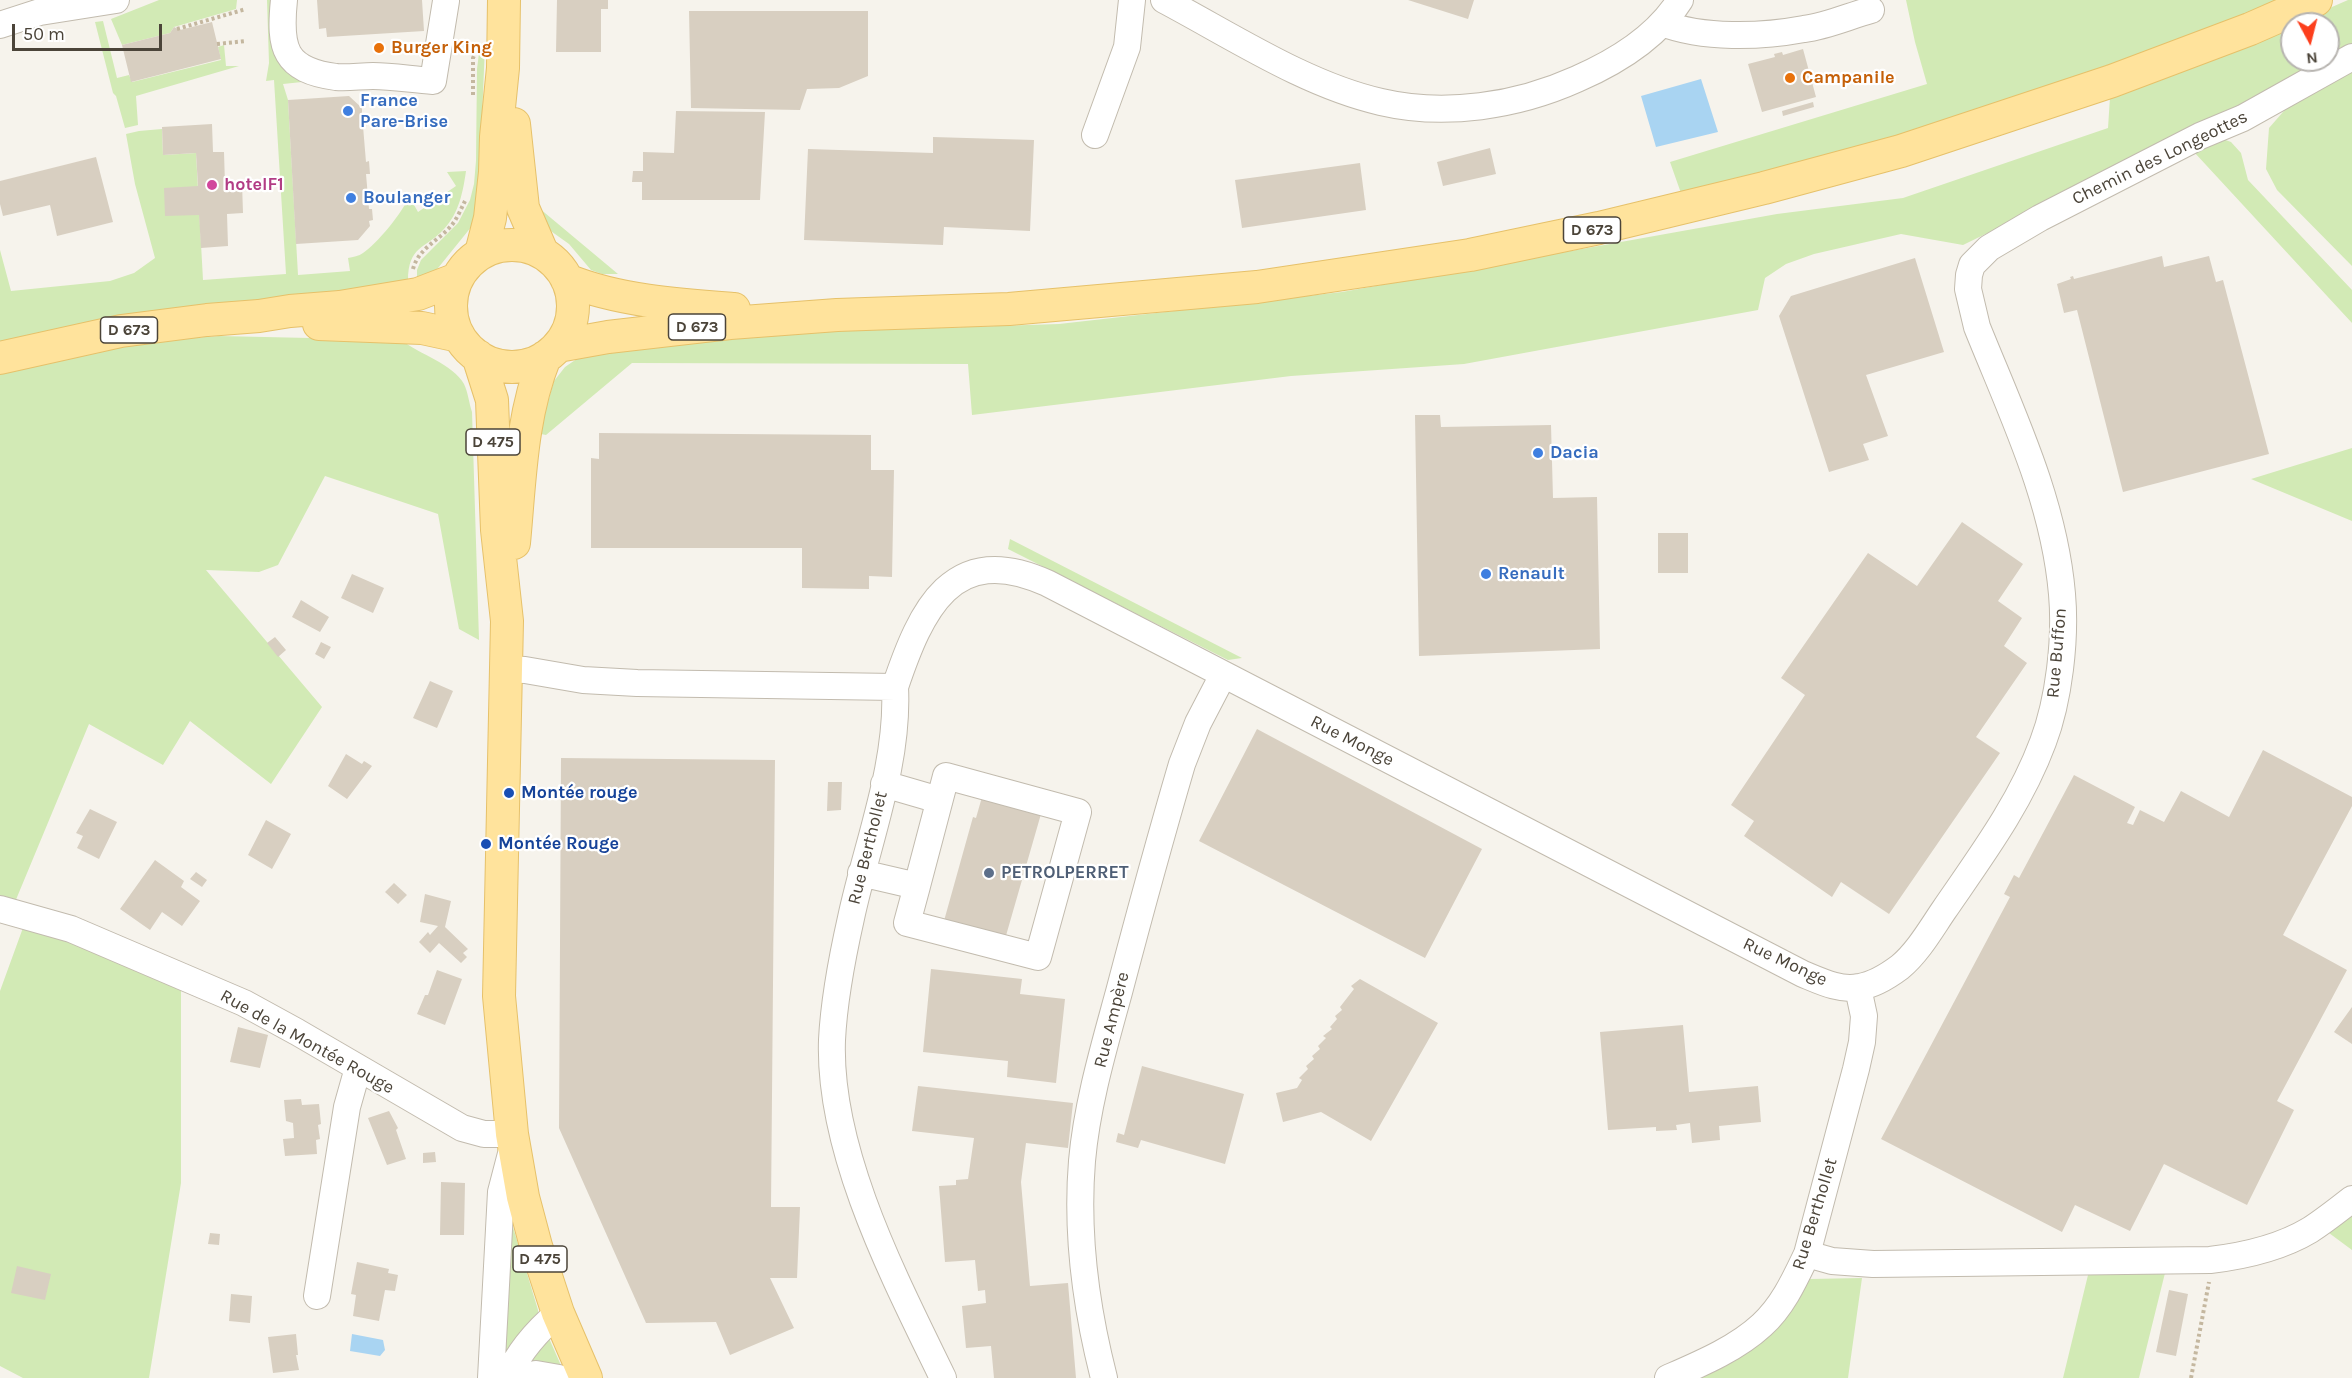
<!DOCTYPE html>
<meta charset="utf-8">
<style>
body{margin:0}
#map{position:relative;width:2352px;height:1378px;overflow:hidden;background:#f6f3ec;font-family:Karla,sans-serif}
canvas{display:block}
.north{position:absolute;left:2280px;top:12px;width:60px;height:60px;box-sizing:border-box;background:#fff;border:2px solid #b7b4b0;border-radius:50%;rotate:173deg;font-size:16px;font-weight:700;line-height:24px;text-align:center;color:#4b4439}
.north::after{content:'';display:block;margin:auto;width:21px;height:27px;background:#fc3f1d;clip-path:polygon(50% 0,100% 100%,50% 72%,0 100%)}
.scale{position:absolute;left:12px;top:24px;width:150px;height:27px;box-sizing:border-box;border:3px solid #4b4439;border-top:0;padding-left:8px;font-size:18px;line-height:21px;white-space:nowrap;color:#4b4439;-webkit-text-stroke:4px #fff;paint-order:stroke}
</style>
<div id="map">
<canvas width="2352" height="1378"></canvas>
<div class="north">N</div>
<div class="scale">50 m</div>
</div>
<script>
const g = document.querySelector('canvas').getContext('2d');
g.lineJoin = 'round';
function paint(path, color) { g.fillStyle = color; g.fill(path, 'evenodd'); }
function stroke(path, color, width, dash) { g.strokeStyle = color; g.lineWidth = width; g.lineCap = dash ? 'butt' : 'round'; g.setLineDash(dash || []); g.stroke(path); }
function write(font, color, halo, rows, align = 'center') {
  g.font = font + ' Karla,sans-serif'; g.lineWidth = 4.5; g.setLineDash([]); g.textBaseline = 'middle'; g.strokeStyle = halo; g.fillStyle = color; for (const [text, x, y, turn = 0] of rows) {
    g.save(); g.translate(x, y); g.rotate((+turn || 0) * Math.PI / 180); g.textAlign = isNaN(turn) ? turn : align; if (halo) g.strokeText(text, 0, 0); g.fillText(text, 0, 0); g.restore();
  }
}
paint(new Path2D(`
 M159,0H237L236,9L174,27L170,33L122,45L111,19Z
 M267,0H276L302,82L283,84L288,100L298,275L350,271L348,258C353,257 359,256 363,253C375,246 405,210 409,196L418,212L456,186L447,172L466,171C463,192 459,213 444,229C426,249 408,245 408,281L0,344V250L11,291L110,281L134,273L155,258L135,184L126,134L139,131L162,129L163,155L196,153L203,280L286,274L274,80L266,81L269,63Z
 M1906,0H2282L2120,64L1942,126L1682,196L1670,162L1927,84L1915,42Z
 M2348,0H2352V50L2147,155L1963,245L1901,234L1814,254L1786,264L1765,278L1758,310L1464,364L1291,376L972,415L968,364L632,363L546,435L541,434L545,412L554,381L565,367L584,354L617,345L808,332L1059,324L1342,292L1777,214L1903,198L2108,128L2110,97L2292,24V60H2328V24H2293Z
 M103,21L117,78L129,75L132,82L221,60L218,47L224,45L226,66H239L136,96L138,125L125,128L116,96L113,93L95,22Z
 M485,45L480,167L476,208L472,226L434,273L417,280V270L421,260L458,223L470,200L474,184L476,161L477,69L479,53Z
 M2352,67V266L2277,190L2266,169L2269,128L2290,104Z
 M2220,138L2231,142L2241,153L2248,180L2352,290V323L2194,152Z
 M539,208L618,274H602L591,270L569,244L548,229Z
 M219,336L401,340C419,354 453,364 464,384C468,392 469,403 472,412L479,640L459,629L438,514L325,476L278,565L259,572L206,570L322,707L271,784L190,721L163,765L89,724L15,902L0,899V370C72,355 145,340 219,336Z
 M2352,448V521L2251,479Z
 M1010,539L1242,658L1228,660L1008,549Z
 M24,925L181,986V1183L149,1378H23L0,1366V991Z
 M2352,1216V1250L2329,1233Z
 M512,1224L538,1310V1318L505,1357L507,1236Z
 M2165,1273L2139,1378H2063L2088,1275Z
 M1862,1278L1848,1378H1698L1727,1365L1766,1339L1810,1279Z
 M548,1336L563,1370L523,1363Z`), '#d2eab5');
paint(new Path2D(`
 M1701,79L1718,132L1656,147L1641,96Z
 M352,1334L383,1340L385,1350L380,1356L350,1351Z`), '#a9d4f2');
paint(new Path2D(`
 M317,0H422L424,31L327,37L326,28L319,29Z
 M557,0H608V9H601V52H556Z
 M1408,0H1474L1468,19Z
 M689,11H868V76L839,88L807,89L800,110L691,108Z
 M212,22L221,59L131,82L122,45L170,33L174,27L180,30Z
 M1803,49L1816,97L1762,112L1748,64L1775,57L1774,54L1782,52L1783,55Z
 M349,96L362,108V114L366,113L367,125L363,126L366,162L369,161L370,174H366L369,209H372L373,220L369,221L370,226L358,240L296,244L288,100Z
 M1813,102L1814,107L1783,116L1782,111Z
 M676,111L765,112L760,200H642V182H632L633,171H643V152L674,153Z
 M212,124L213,152H224L225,185L242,183L243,213L227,214L228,246L201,248L199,215L165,216L164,188L198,186L196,153L163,155L162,127Z
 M933,137L1034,140L1030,231L944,227L943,245L804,240L808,149L933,153Z
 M1490,148L1496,174L1443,186L1437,162Z
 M96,157L113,222L57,236L50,205L3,216L0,204V181Z
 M1360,163L1366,210L1242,228L1235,180Z
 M2162,256L2164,267L2209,256L2216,282L2223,280L2269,454L2123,492L2077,310L2064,313L2057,284L2071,279L2070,277L2073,276L2074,279Z
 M1915,258L1944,352L1866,375L1888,436L1863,444L1869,460L1829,472L1779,316L1791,296Z
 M1415,415H1440L1441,427L1551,425L1553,498L1597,497L1600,649L1419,656Z
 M599,433L871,435V470H894L892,577L869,576V589L802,588V548H591V458L599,459Z
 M1962,522L2023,564L1998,601L2022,618L2004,646L2027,663L1976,737L2000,753L1889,914L1841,882L1832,897L1744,836L1754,821L1731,805L1805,695L1781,678L1868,553L1917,586Z
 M1658,533H1688V573H1658Z
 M352,574L384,588L373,613L341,598Z
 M301,600L329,617L320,632L292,617Z
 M275,637L286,650L278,657L267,643Z
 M321,642L331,647L324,659L315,654Z
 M430,681L453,691L437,728L413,718Z
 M1257,729L1482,849L1425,958L1199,841Z
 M2263,750L2352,797V806L2283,935L2347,970L2277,1101L2294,1110L2247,1205L2164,1164L2130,1231L2075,1205L2062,1232L1881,1139L2010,897L2004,894L2014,875L2019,878L2074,775L2135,807L2127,823L2133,825L2140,810L2164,822L2181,791L2229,817Z
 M346,754L362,764L364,761L372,766L347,799L328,786Z
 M561,758L775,760L771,1207H800L797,1278H770L794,1328L730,1355L716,1322L646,1323L559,1128Z
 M828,782H842L841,810L827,811Z
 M984,790L1043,807L1003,946L942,928L973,817L976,818Z
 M90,809L117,822L99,859L77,848L83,836L76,833Z
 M266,820L291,834L272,869L248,855Z
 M155,860L184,881L181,887L200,901L182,926L162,912L150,930L120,909Z
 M196,872L207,880L202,887L190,879Z
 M394,883L407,895L398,904L385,892Z
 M425,894L451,901L445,927L468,949L463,953L467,957L461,963L439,943L430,953L419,942L428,932L430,935L438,926L420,922Z
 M931,969L1022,979L1020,994L1065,999L1056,1083L1007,1077L1008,1061L923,1052Z
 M437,970L462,979L445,1025L417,1014L425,995H428Z
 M1360,979L1438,1023L1371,1141L1321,1112L1283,1122L1276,1093L1297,1088L1302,1080L1299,1078L1308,1069L1306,1066L1314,1059L1312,1056L1320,1049L1318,1046L1326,1038L1323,1036L1332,1029L1330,1027L1337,1019L1335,1016L1342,1010L1340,1007L1354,989L1351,986Z
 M2352,1007V1044L2334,1032Z
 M1683,1025L1689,1092L1758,1086L1761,1122L1719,1126L1720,1140L1692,1143L1690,1123L1676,1125L1677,1130L1656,1131V1127L1608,1130L1600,1032Z
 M238,1027L268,1035L260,1068L230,1062Z
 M1142,1066L1244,1094L1225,1164L1141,1140L1138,1148L1116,1142L1118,1133L1124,1135Z
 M918,1086L1073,1103L1068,1148L1026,1143L1021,1182L1030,1286L1068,1283L1076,1378H994L991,1346L966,1348L962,1306L986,1303L985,1290L978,1291L975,1260L945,1262L939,1186L956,1185V1180L968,1179L974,1138L912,1131Z
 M301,1099L302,1105L319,1104L321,1124L318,1125L320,1139L316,1140L317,1154L285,1156L283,1139L294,1138L293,1123L286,1121L284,1100Z
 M389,1111L398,1128L396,1130L406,1159L387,1165L368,1118Z
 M435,1152L436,1162L423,1163V1153Z
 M441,1182L465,1183L464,1235H440Z
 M210,1233L220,1234L219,1245L208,1244Z
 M357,1262L389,1269L388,1273L398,1275L395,1291L385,1290L379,1321L353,1316L356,1295L351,1294Z
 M17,1266L51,1274L45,1300L11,1293Z
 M2169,1290L2188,1294L2176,1356L2156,1352Z
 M231,1294L252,1296L250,1323L229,1321Z
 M296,1334L298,1355H296L299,1370L273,1373L268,1337Z`), '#d8cfc1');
const minor = new Path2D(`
 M284,0C279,48 284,70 336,77C348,78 361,76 373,76C393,76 414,80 433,81L446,1
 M1164,0C1232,36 1306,85 1381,102C1445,117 1517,106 1577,79C1616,62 1657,37 1680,0
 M1662,23C1703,39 1761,37 1804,29C1827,26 1849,16 1871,10
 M0,25L40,12L116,0
 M1095,135L1127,47L1132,0
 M505,669L525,670L583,680L637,683L895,687C899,765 867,843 851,918C842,958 834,999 832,1040C828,1152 895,1279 943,1378
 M895,687C921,610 952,540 1047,583L1803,974C1820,981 1840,991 1859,987C1873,985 1888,976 1900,967C1918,952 1931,929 1944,910C1981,856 2020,804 2043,742C2059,700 2066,639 2062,594C2054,500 2012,414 1977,327L1968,289L1969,275L1972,265L1989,248L2040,218L2200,136L2243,118L2352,57
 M884,784L939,800
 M861,873L917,886L907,923L1038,957L1078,812L946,776L917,886
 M0,909L71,929L244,1003L297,1032L462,1128L484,1134H512
 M1807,1254L1832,1261L1873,1264L2210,1260C2244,1256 2280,1248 2310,1230C2324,1221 2338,1210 2352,1199
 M317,1296L347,1107L358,1068
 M491,1378L501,1192L513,1146
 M507,1378C518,1353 538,1330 558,1313
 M518,1378L536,1374L559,1378
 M1104,1378C1086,1308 1076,1234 1082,1161C1087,1104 1104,1047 1119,992C1139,916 1160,839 1182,764L1198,723L1223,675
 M1668,1378C1700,1364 1736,1349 1762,1325C1783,1306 1795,1279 1807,1254L1856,1069L1862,1042L1864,1016L1858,988`);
const major = new Path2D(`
 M514,124L523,208L542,252
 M451 306a61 61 0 1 1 122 0a61 61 0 1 1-122 0Z
 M481,253L490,218L495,172L496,137L503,68L504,0
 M567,280C619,301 679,305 734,309
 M319,324L422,328L459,336
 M558,346L608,337L730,323L837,315L1009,309L1257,287L1470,255L1599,228L1764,188L1901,151L2112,81L2250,29L2316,0
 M478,356L492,400L497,530L507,621L499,996L512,1134L523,1197L536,1246L558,1313L586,1378
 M0,358L121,331L207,320L259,316L290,311L340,307L418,294L457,279
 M514,543C520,480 521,416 545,357`);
stroke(minor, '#c2bbae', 28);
stroke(major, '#e6c16a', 34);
stroke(new Path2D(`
 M177,29L246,9
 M217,44L246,41
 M473,95V58L478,47
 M413,269C418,249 438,241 451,226C457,219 461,209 465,201
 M2191,1378L2209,1282`), '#c4b79f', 4, [3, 3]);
stroke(minor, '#fff', 26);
stroke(major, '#ffe39c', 32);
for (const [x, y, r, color] of [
 [379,48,6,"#e8710a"],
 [1790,78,6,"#e8710a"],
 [348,111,6,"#3f7fe0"],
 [212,185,6,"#d1479c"],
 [351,198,6,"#3f7fe0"],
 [1538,453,6,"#3f7fe0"],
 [1486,574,6,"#3f7fe0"],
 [509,793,6,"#1a4fb4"],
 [486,844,6,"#1a4fb4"],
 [989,873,6,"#5c6f8a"]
]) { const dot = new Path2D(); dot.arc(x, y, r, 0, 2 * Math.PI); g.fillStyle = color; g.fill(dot); stroke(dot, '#fff', 2); }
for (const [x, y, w] of [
 [1592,230,57],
 [697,327,57],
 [129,330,57],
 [493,442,54],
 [540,1259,54]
]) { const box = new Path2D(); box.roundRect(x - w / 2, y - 13, w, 26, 4.5); g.fillStyle = '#fff'; g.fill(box); stroke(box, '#4b4439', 1.5); }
write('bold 16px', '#4b4439', null, [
 ["D 673",1592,230],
 ["D 673",697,327],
 ["D 673",129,330],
 ["D 475",493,442],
 ["D 475",540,1259]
]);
write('bold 18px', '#c56008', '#fff', [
 ["Burger King",391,48],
 ["Campanile",1802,78]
], 'left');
write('bold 18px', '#366cbe', '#fff', [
 ["France",360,101],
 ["Pare-Brise",360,122],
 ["Boulanger",363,198],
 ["Dacia",1550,453],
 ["Renault",1498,574]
], 'left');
write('18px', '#4b4439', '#fff', [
 ["Chemin des Longeottes",2160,158,-26],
 ["Rue Buffon",2057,653,-85],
 ["Rue Monge",1352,741,27],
 ["Rue Berthollet",868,848,-76],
 ["Rue Monge",1785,962,25],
 ["Rue Ampère",1112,1020,-76],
 ["Rue de la Montée Rouge",307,1042,29],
 ["Rue Berthollet",1815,1214,-73]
]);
write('bold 18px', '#b23c85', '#fff', [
 ["hotelF1",224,185]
], 'left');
write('bold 18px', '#164399', '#fff', [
 ["Montée rouge",521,793],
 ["Montée Rouge",498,844]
], 'left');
write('bold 18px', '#4e5e75', '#fff', [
 ["PETROLPERRET",1001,873]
], 'left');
</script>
